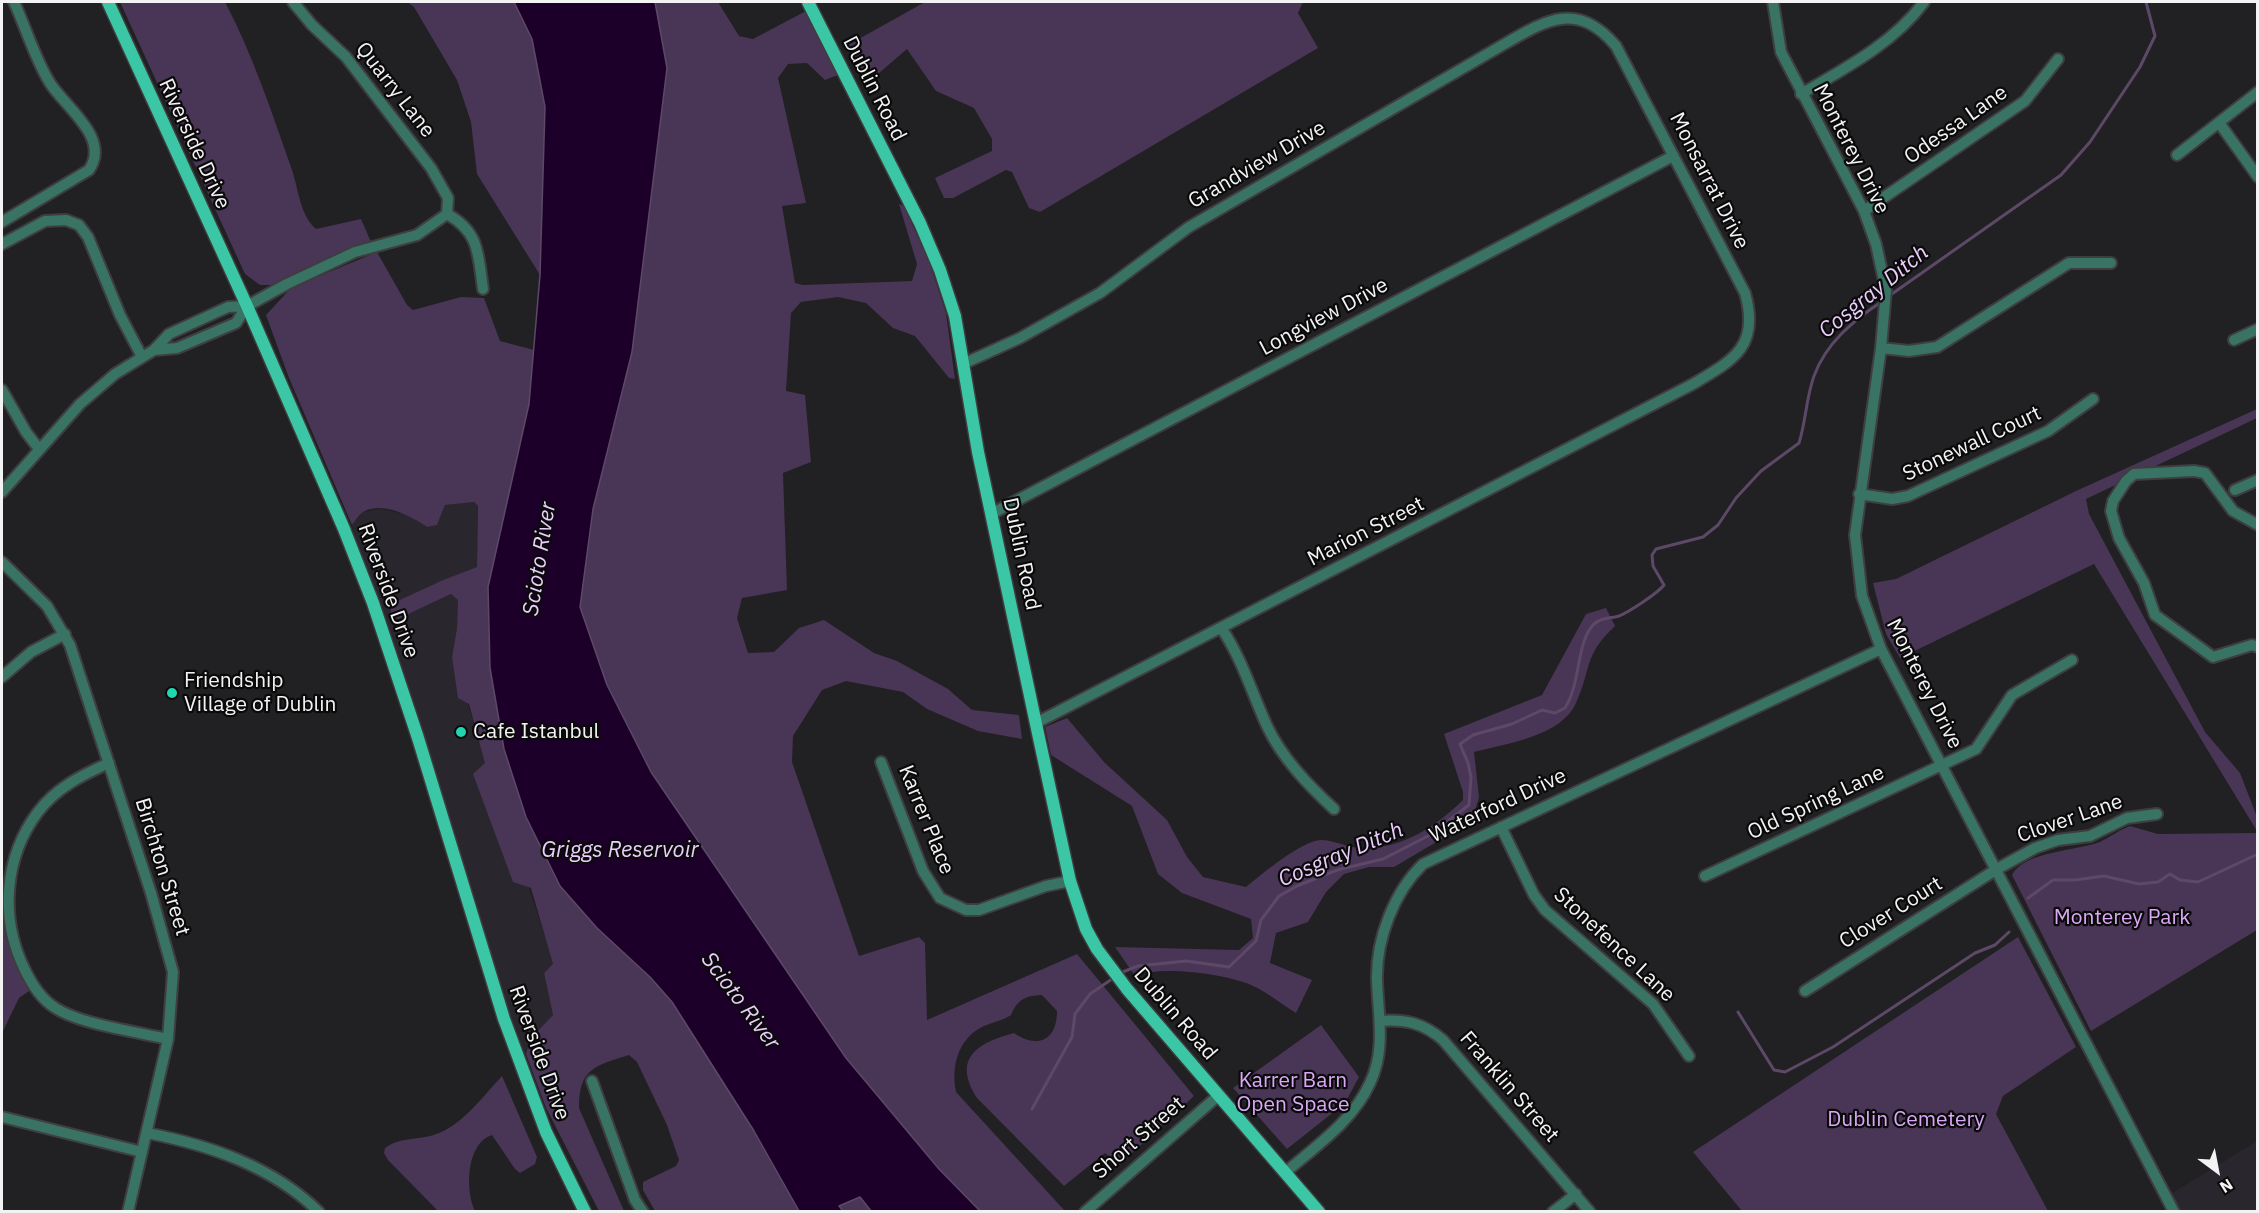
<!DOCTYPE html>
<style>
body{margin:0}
#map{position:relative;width:2259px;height:1213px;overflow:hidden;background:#212022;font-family:"IBM Plex Sans",sans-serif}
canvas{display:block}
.frame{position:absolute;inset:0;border:3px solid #f4f3f4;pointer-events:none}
.north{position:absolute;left:2187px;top:1141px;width:60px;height:60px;-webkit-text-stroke:4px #0b0a0b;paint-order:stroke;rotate:148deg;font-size:16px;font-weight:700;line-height:24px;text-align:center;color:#f4f3f4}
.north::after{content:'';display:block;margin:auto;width:21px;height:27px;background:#f4f3f4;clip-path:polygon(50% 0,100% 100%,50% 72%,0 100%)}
</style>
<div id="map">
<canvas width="2259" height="1213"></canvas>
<div class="frame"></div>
<div class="north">N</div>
</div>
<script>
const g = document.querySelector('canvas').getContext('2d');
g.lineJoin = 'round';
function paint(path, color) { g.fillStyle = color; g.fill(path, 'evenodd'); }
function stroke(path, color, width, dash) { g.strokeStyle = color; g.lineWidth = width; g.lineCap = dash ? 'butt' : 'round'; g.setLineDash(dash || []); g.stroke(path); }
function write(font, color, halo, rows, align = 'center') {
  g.font = font + ' "IBM Plex Sans",sans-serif'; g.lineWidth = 4.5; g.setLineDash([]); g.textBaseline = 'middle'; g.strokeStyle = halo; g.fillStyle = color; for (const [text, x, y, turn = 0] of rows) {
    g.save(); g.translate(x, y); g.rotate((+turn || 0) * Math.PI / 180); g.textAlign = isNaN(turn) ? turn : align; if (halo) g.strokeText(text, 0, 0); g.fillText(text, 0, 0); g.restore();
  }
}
paint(new Path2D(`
 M474,502L478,506L477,567L443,580L391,604V614L398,619L452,594L458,600L457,628L452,657L554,964L544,973L553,1015L530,1039L526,1054L514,1060L365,576L352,525L363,512L381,509L409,515L427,527L437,525L445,505Z
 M2257,1141V1211H2167L2161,1200Z`), '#2a262d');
paint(new Path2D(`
 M120,2H225C253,55 272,113 292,170C299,191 300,215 316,229L361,219L371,242L273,285H260L245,274Z
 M407,2H514L532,39L545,107L540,275L477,174L471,122L457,80L414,7Z
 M655,2H718L739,36L753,39L806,11L838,75L825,80L807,63L788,64L778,78L806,203L782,206L795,283L803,285L912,281L917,264L899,204L904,206L930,264L946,313L955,379L949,378L915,336L893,328L866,303L838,297L801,302L791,313L786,391L805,395L811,462L783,473L787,590L742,598L737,618L748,653L774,652L799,628L824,620L874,653L897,661L948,689L972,710L1019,715L1022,739L978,731L927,709L903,692L846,681L822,690L793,736L792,762L859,956L919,937L925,943L927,1020L1077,954L1194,1096L1119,1165L1105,1153L1064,1186L977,1098C952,1058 977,1043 1014,1033C1037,1049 1057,1041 1057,1011L1042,995C1025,996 1018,999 1011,1015C1002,1021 993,1022 984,1026C958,1038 951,1066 956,1092L1065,1211H980L939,1169L846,1058L651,772L607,685L580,607L593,509L632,352L667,68Z
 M925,2H1303L1298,13L1318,48L1040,212L1029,208L1012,172L1006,170L953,198H944L935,178L992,151V139L974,108L936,91L907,49L879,73L871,90L848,45Z
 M377,252L407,305L413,310L461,297L484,298L500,341L534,350L529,404L488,587L490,668L504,749L526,817L560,886L597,928L650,977L672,1002L754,1131L799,1211H655L643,1190V1182L676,1166L679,1160L667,1125L637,1062L629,1055C595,1066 579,1068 579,1108L624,1211H599L546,1108L526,1054L530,1039L553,1015L544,973L553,964L531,888L513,882L473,774L485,763L469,704L458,698L452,657L457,628L458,600L451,594L398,619L391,615V604L443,580L477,567L478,506L474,502L445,505L437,525L427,527C410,516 385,502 365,511C360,513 355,521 352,525L289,378L266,315L291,288Z
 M2257,409V418L2086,499L2089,514L2205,732L2240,773L2257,817V831L2094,564L1900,658L1886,634L1873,583L1896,579L2076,491Z
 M1606,608L1615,626C1583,656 1592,668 1576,703C1562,736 1505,744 1474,752L1479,797L1472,821L1394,867H1369L1344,874L1326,892L1308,922L1276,933L1270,963L1312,980L1296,1013C1281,1004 1267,992 1251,985C1226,974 1161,965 1135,976L1115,947L1239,950L1253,938L1251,919L1182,893L1158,874L1132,806L1051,755L1045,727L1067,718L1105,763L1167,820L1187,857L1203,877L1246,887C1262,874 1301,841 1321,840C1334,840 1348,848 1362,848C1402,849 1435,827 1463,800V792L1444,734L1542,695L1586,614Z
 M2130,826L2158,834L2257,833V930L2091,1031L2012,875C2024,851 2077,851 2100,842C2110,837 2119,830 2130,826Z
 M2,888L6,938L29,991L19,998L2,1033Z
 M2018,937L2076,1047L2003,1096L1996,1114L2048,1211H1742L1693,1152Z
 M1321,1025L1359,1077L1345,1103L1287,1149L1233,1088Z
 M502,1076L537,1157L535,1164L520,1173L515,1169L492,1135C466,1143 465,1191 475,1211H438L388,1160L384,1153L385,1148C401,1136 421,1141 439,1133C464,1123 484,1095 502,1076Z
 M860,1197L871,1211H843L839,1206Z`), '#493555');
const water = new Path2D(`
 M514,2H655L667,68L632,352L593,509L580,607L607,685L651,772L846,1058L939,1169L980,1211H871L860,1197L839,1206L843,1211H799L754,1131L672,1002L650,977L597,928L560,886L526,817L504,749L490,668L488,587L529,404L540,275L545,107L532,39Z`);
paint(water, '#1c002a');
stroke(water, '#5d4967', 1.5);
stroke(new Path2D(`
 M1889,296L2061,175L2090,142L2140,67L2155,36L2146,2
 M2028,898L2053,880H2075L2104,876L2139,884L2158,882L2170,874L2180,880L2198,882L2258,854
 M1120,973L1138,966L1186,961L1229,967L1256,941L1261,920L1279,896L1297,886L1337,870L1383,859L1430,835L1469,805L1471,777L1468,763L1460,744L1473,735L1512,724L1542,710L1555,713L1565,708C1581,683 1576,644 1593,625C1601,617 1609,619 1619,616C1629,612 1658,593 1664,585L1653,566L1652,555L1656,549L1703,537L1718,525L1736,498L1761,471L1799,443C1806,421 1806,398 1814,376C1826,343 1853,321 1881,302
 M1738,1012L1774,1070L1785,1072L1833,1047L1975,953L1995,945L2009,932
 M1032,1109L1072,1037L1075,1014L1090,994L1115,977`), '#5d4967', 3);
const minor = new Path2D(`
 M1773,2L1781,52L1864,211L1876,244L1886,290L1881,348L1855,535L1862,596L1881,649L2174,1212
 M1801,94C1844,69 1894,43 1924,2
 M2220,124L2258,177
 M2177,155L2258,92
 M1864,211L2025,101L2058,59
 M447,214C480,232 478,255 483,289
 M2,222L89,170C111,138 65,107 50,83C35,59 26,28 14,2
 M2,244L45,221L66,220L79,225L88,237L120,315L142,357
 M2234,340L2258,329
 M1881,348L1909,351L1937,347L2069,263H2111
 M154,350L177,348L236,323L247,306L287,284L355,252L417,235L447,214L448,198L431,168L346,57L312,25L293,2
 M965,363L1020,338L1100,293L1189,227L1501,46C1546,20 1577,0 1616,46L1745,293C1760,346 1734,360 1693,384L1036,723
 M2,390L26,432L39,449
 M2235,490L2258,480
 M2,492L80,404L115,374L154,350L169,334L228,307L247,306
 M1859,494L1892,499L1908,496L2048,431L2093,399
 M993,513L1673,156
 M2258,525L2233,511L2205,473L2194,471L2134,474L2126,481L2113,501L2111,511L2119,538L2144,583L2155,615L2213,657L2252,645L2258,647
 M2,562L47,606L70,645L151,893L173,972L168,1039L128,1212
 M1222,629C1242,659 1252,693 1267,726C1282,758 1308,785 1334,809
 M2,677L31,652L65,634
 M881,762L923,871L940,898L966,910H979L1046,886L1070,881
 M109,763C82,775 56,788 38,812C4,857 0,918 24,968C31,983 40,998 54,1007C78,1024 138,1032 168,1039
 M1501,827L1534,895L1545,910L1653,1004L1689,1056
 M1705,876L1976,749L2012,695L2072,660
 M1805,991L1997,869L2035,848L2058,840L2090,836L2127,818L2157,814
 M1380,1021C1406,1019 1423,1023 1443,1040L1590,1212
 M592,1081L635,1200L643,1212
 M2,1117L142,1152
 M147,1133C209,1145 272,1166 319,1212
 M1286,1172C1316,1146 1353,1121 1370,1083C1386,1050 1378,1015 1377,980C1376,939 1394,892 1423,864L1881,649
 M1085,1212L1219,1095
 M1553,1212L1576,1194`);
const major = new Path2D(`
 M108,2L247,306L344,529L373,603L418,738L504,1019L546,1132L585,1212
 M808,2L920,223L940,270L955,316L978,452L1039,738L1070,881L1086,929L1097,949L1127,989L1319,1212`);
stroke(minor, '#3f3e3f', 14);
stroke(major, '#3f3e3f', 15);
stroke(minor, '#387363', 10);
stroke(major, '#3bc7a6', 12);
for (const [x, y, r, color] of [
 [172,693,6,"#20d5b0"],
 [461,732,6,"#20d5b0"]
]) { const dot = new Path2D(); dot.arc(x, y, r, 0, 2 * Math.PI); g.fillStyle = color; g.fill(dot); stroke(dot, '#0b0a0b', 2); }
write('21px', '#f4f3f4', '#0b0a0b', [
 ["Dublin Road",874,89,63],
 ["Quarry Lane",395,90,52],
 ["Odessa Lane",1956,125,-35],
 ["Riverside Drive",194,144,65],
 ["Monterey Drive",1851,149,63],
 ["Grandview Drive",1257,165,-30],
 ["Monsarrat Drive",1709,181,63],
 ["Longview Drive",1324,317,-28],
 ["Stonewall Court",1972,444,-25],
 ["Marion Street",1366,532,-27],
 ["Dublin Road",1021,554,78],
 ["Riverside Drive",388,591,70],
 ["Monterey Drive",1924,684,63],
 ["Old Spring Lane",1816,803,-25],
 ["Waterford Drive",1498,806,-25],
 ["Clover Lane",2070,819,-19],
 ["Karrer Place",926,820,68],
 ["Birchton Street",162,867,73],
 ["Clover Court",1891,913,-32],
 ["Stonefence Lane",1614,945,43],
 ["Dublin Road",1175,1014,49],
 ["Riverside Drive",539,1053,70],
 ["Franklin Street",1509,1087,49],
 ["Short Street",1139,1138,-41]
]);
write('21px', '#f4f3f4', '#0b0a0b', [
 ["Friendship",184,681],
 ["Village of Dublin",184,705],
 ["Cafe Istanbul",473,732]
], 'left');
write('21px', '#daa8f6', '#0b0a0b', [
 ["Monterey Park",2122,918],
 ["Karrer Barn",1293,1081],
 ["Open Space",1293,1105],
 ["Dublin Cemetery",1906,1120]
]);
write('italic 22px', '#ebcefd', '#0b0a0b', [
 ["Cosgray Ditch",1874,292,-39],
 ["Scioto River",540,559,-81],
 ["Griggs Reservoir",620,851],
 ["Cosgray Ditch",1341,855,-23],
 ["Scioto River",740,1001,53]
]);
</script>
